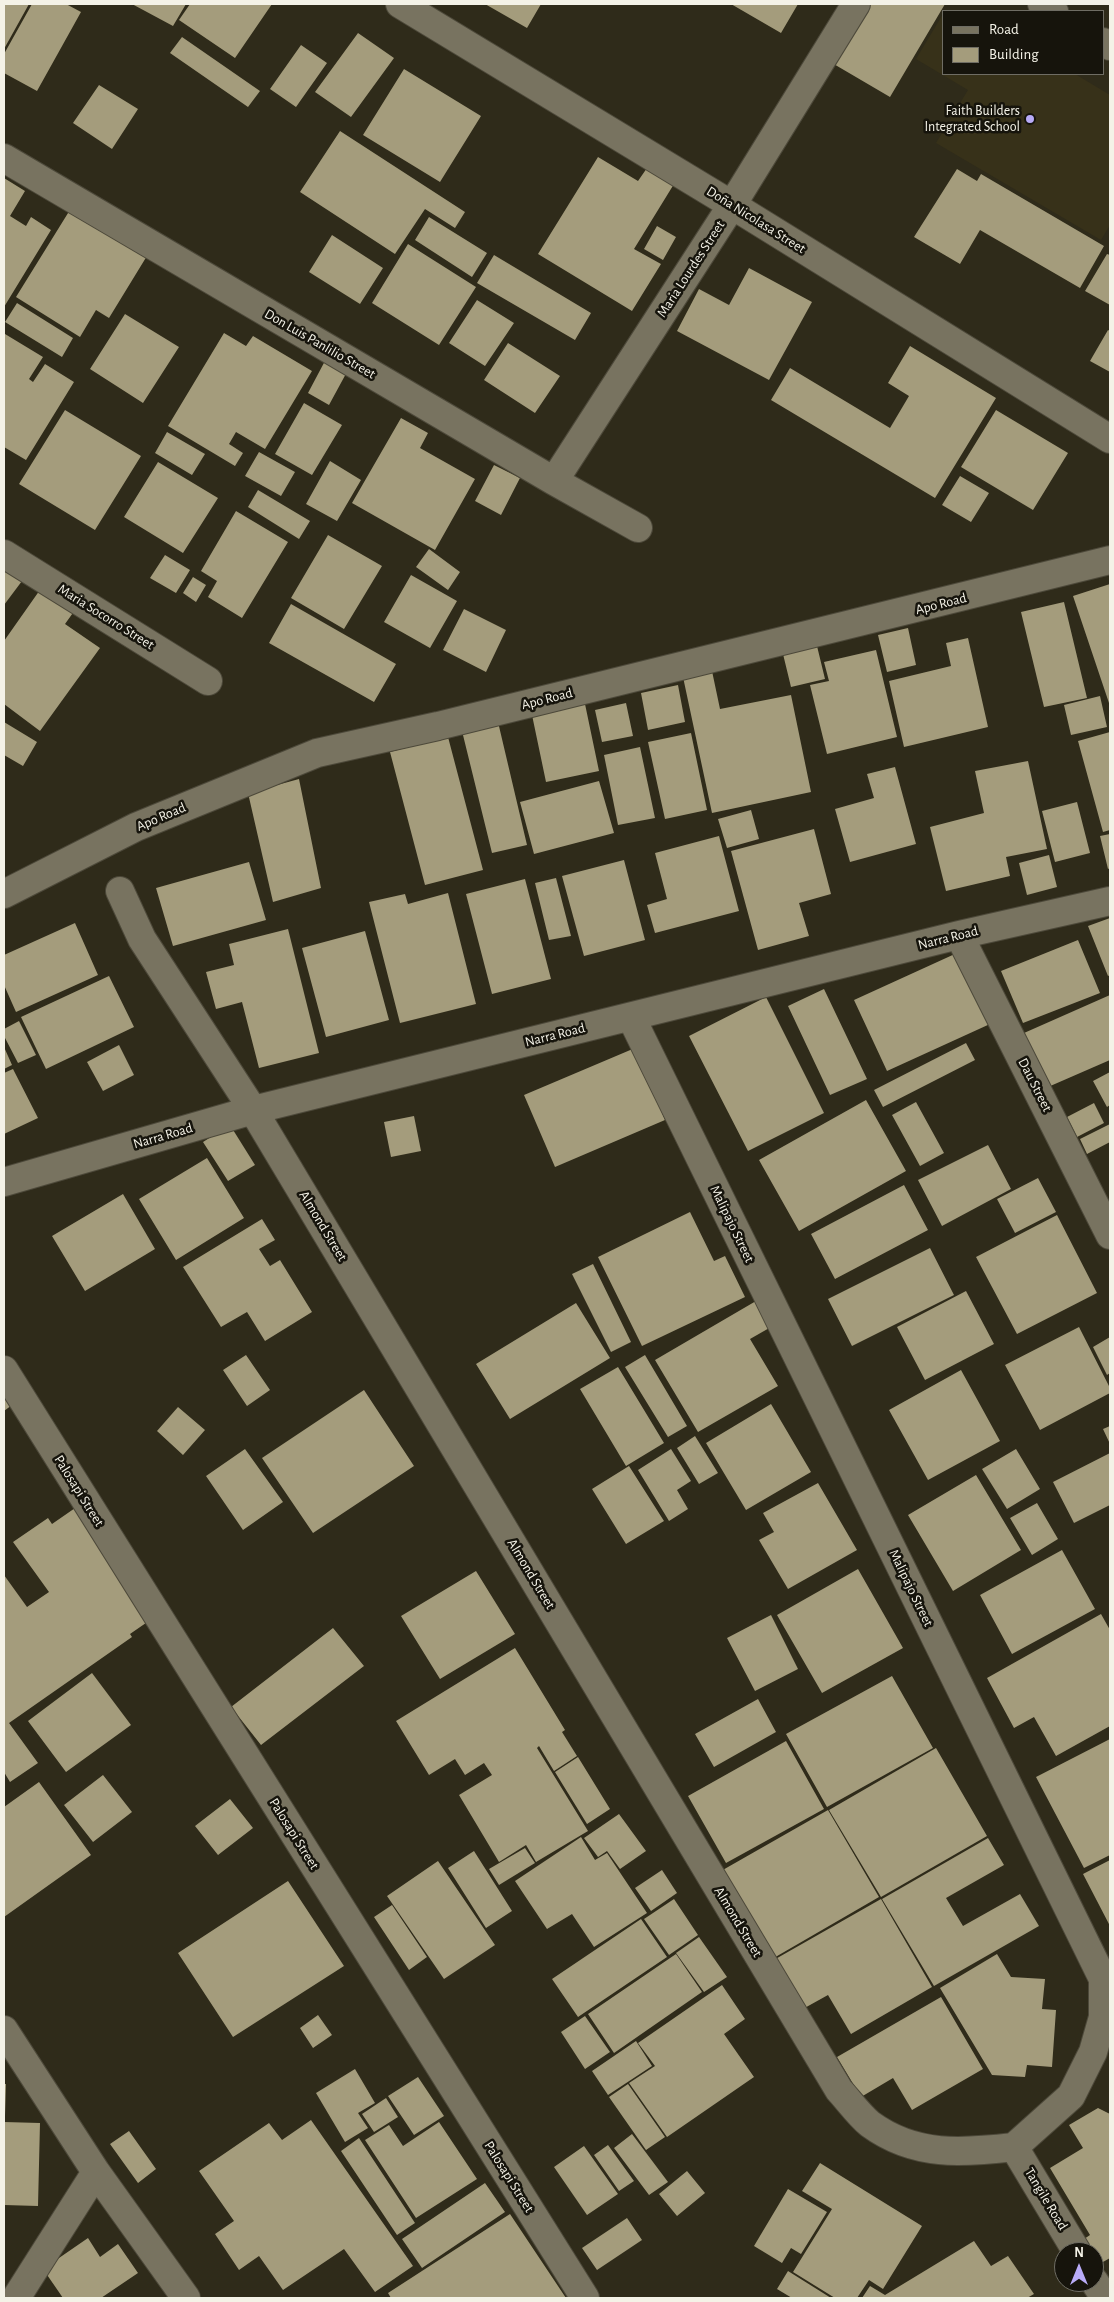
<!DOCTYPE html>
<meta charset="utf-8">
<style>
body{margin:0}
#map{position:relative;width:1114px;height:2302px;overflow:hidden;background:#2f2b1a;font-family:"Alegreya Sans",sans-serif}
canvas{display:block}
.frame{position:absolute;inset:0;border:5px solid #f4f2e7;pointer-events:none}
.legend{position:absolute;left:942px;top:10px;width:162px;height:65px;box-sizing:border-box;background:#16140c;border:1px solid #6f6d64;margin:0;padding:6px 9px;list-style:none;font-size:15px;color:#f4f2e7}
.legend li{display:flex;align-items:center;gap:10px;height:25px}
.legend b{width:25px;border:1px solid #6f6d64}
.north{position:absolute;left:1054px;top:2242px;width:50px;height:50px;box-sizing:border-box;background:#16140c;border:1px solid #6f6d64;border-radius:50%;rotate:0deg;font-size:14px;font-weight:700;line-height:20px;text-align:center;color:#f4f2e7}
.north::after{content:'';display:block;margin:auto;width:18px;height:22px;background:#b8abf7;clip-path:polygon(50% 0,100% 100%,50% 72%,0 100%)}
</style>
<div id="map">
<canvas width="1114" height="2302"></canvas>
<div class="frame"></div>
<ul class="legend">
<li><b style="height:6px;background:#787360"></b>Road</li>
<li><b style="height:14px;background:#a49c7c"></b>Building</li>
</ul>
<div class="north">N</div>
</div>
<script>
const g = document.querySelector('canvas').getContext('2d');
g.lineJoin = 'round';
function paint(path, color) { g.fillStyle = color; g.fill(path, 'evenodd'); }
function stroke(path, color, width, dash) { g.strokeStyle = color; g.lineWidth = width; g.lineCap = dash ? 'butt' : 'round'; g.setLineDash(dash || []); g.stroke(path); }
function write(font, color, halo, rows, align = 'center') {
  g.font = font + ' "Alegreya Sans",sans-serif'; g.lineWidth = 5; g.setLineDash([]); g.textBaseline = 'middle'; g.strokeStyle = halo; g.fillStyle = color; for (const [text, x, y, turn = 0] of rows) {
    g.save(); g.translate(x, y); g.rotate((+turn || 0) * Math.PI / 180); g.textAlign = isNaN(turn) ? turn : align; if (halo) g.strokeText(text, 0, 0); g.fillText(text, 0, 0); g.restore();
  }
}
paint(new Path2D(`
 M943,14V74H1075L1110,95V225L1101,240L936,143L968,90L916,59Z`), '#373119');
paint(new Path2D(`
 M4,4H29L4,49Z
 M32,4H66L81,12L37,91L4,73V54Z
 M132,4H186L173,26Z
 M190,4H272L235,58L179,20Z
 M485,4H541L527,28Z
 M731,4H798L781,33Z
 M867,4H945L890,97L832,63Z
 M358,33L394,58L351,117L315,92Z
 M182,37L260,91L248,107L170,53Z
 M301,45L327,63L296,107L270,89Z
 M404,69L481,116L440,182L363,135Z
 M99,85L138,109L112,149L73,123Z
 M340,131L465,212L455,228L425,209L395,254L300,192Z
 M598,157L638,181L647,168L674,184L634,249L661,264L632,311L538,254Z
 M957,169L977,181L981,174L1104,246L1080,288L980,230L960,264L914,237Z
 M4,178L25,191L10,216L26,226L31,217L51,230L4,307Z
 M73,205L150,251L109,318L96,310L80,337L16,297Z
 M429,217L487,253L472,277L415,240Z
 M657,226L676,237L663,260L644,249Z
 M332,235L383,268L360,304L309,272Z
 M408,244L476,287L439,345L372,303Z
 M1107,254L1110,255V305L1085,291Z
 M494,255L591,313L575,340L477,283Z
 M749,268L812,302L769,380L677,331L699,289L729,305Z
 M477,300L514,323L485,366L449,343Z
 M17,303L73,338L62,357L5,322Z
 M125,314L179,347L143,403L90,369Z
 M1108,330L1110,331V372L1090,361Z
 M224,333L246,346L253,336L312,371L265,449L236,432L229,444L243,453L235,466L168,426Z
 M5,334L43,357L29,379L33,382L45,364L74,382L26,460L4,447Z
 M508,343L560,376L535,413L484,380Z
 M910,346L996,398L935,498L771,400L790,368L890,428L909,396L888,383Z
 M326,359L348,370L329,405L308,393Z
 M304,403L342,425L312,475L275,454Z
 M65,410L141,456L95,530L19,484Z
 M996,410L1068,453L1033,510L961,467Z
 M401,418L428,433L420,448L475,479L435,550L352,503Z
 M167,432L205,454L192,475L155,453Z
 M259,452L295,472L281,496L245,476Z
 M330,461L361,480L337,521L306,504Z
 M158,462L218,498L183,553L124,517Z
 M494,465L520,478L501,515L475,501Z
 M960,476L989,493L971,522L942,505Z
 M258,490L310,521L299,539L248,507Z
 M236,511L288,542L242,618L208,597L217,581L201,571Z
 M328,535L382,566L344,629L291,598Z
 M429,549L460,572L448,590L416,567Z
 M165,555L190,570L176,593L150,578Z
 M4,568L22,581L4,605Z
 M411,575L457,601L430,648L384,622Z
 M193,577L206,585L196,602L183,593Z
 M1110,584V706L1073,596Z
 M42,587L75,610L65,624L100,648L40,731L4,704V641Z
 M1064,602L1087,698L1044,707L1021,612Z
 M291,604L396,664L374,702L269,643Z
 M464,609L506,630L486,672L443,650Z
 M908,628L916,665L887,672L878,635Z
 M968,638L988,727L904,747L889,681L951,666L946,643Z
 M817,646L825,679L791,687L783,654Z
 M876,650L897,737L827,754L810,685L829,681L824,662Z
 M712,671L720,709L791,695L811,792L712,813L683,677Z
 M678,685L685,722L648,730L641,693Z
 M1100,696L1107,727L1071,735L1064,705Z
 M626,703L633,736L602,742L595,710Z
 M585,704L599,771L546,782L532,715Z
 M4,722L37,742L23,766L4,755Z
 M498,722L527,845L492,853L462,731Z
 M1110,732V830L1103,832L1078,741Z
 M691,733L707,810L665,819L648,742Z
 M448,737L483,870L425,885L390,752Z
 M640,747L655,818L618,825L604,755Z
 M1028,761L1047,849L1006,857L1010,876L946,891L930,827L984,813L975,771Z
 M895,767L916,844L850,862L835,809L874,798L867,774Z
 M299,779L321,888L273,902L248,793Z
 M599,781L614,833L534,854L520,802Z
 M1077,802L1090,853L1055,862L1042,811Z
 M751,810L759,839L727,848L718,819Z
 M814,829L831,894L799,903L809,936L758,950L731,851Z
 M1110,834V868L1108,869L1100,836Z
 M719,836L739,911L655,933L647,905L667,899L655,853Z
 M1049,855L1057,887L1027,895L1019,863Z
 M624,860L645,940L584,956L562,876Z
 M249,862L266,920L173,946L156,888Z
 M556,878L571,936L549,940L535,883Z
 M525,879L551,979L492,994L466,894Z
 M448,893L476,1004L400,1023L369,902L405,894L408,904Z
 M1110,918V975L1108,976L1088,926Z
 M75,923L98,975L16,1012L4,985V955Z
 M288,929L319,1053L259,1068L242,1002L216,1009L206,972L234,965L229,944Z
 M365,931L389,1020L326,1037L302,948Z
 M1078,940L1100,993L1023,1023L1001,971Z
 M957,953L990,1024L887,1071L854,1000Z
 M109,976L134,1027L46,1069L21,1017Z
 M824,989L867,1079L830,1095L788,1006Z
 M1110,995V1060L1048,1087L1024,1033Z
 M766,997L824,1113L748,1151L689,1036Z
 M19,1021L36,1055L18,1063L4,1036V1029Z
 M966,1043L975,1060L883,1107L874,1090Z
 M119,1045L134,1075L103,1091L87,1062Z
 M4,1047L12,1065L4,1069Z
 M635,1048L665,1120L555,1167L524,1095Z
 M13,1069L38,1118L4,1134V1073Z
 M1110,1072V1105L1107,1107L1093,1081Z
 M866,1100L906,1171L799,1231L759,1160Z
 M916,1102L944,1153L920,1166L892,1115Z
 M1094,1103L1104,1123L1077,1137L1067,1117Z
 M414,1116L421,1151L391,1157L384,1122Z
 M1110,1124V1142L1087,1154L1080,1139Z
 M230,1125L255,1165L228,1181L203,1142Z
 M988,1145L1011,1189L942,1226L918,1180Z
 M207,1158L244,1218L176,1260L139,1199Z
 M1038,1178L1056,1212L1015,1233L997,1199Z
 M904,1185L928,1230L835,1279L811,1234Z
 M123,1194L155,1249L85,1291L52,1236Z
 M690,1212L714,1261L725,1256L745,1297L642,1346L598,1257Z
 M1057,1215L1097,1293L1017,1334L976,1257Z
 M262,1219L275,1240L259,1249L270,1266L280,1260L312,1312L265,1341L247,1312L221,1327L183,1267Z
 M930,1248L954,1295L852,1346L828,1299Z
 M593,1264L631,1342L611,1352L572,1274Z
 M966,1291L994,1344L925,1380L897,1327Z
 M756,1301L771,1327L750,1339L778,1386L698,1432L655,1360Z
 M576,1303L610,1358L510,1419L476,1364Z
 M1079,1327L1110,1388V1393L1040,1430L1005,1365Z
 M1110,1337V1373L1107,1375L1093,1347Z
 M246,1355L270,1390L247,1406L223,1370Z
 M645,1355L687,1426L668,1437L625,1367Z
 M618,1367L664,1443L626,1466L580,1389Z
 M961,1370L1000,1441L928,1480L889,1410Z
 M364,1390L414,1466L313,1533L262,1458Z
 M4,1394L12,1405L4,1411Z
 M771,1404L811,1472L746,1510L706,1443Z
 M178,1407L205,1430L183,1455L157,1431Z
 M1110,1426V1444L1103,1429Z
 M695,1436L718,1473L699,1484L677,1448Z
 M245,1449L283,1502L243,1530L206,1476Z
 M671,1449L691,1481L677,1490L688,1509L669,1521L638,1470Z
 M1016,1449L1040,1489L1007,1509L982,1469Z
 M1110,1453V1505L1074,1523L1053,1482Z
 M629,1466L664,1521L626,1544L592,1489Z
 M976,1475L1021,1550L953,1591L908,1515Z
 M818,1483L857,1550L788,1589L759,1540L774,1532L763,1513Z
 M1037,1503L1058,1539L1032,1555L1010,1518Z
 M78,1506L156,1616L130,1634L132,1637L9,1723L38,1763L10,1782L4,1772V1575L27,1607L49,1592L13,1542L48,1518L52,1524Z
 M1062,1550L1095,1609L1012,1654L980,1595Z
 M858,1569L903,1648L822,1693L777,1615Z
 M476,1571L515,1634L440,1679L401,1616Z
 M1101,1614L1110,1630V1726L1056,1756L1034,1717L1014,1728L987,1678Z
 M771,1615L798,1669L755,1691L727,1638Z
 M333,1628L364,1666L261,1745L231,1707Z
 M515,1648L565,1730L562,1732L577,1756L554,1771L539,1746L537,1748L588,1831L536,1862L526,1845L499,1862L459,1795L492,1775L484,1763L465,1775L455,1759L429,1775L396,1721Z
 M92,1673L131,1725L66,1772L28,1721Z
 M892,1676L933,1748L827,1807L786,1734Z
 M758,1699L776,1732L714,1767L695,1734Z
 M1110,1739V1855L1084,1868L1036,1777Z
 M786,1741L824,1809L726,1863L688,1796Z
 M936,1748L987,1836L881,1897L829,1810Z
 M578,1757L610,1809L587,1824L555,1772Z
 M103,1775L132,1812L93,1842L64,1805Z
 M39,1782L91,1855L4,1917V1807Z
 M230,1799L253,1828L218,1855L195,1826Z
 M828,1810L879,1897L772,1959L721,1871Z
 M619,1814L646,1851L620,1869L607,1851L598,1857L584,1838Z
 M581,1837L595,1860L607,1853L647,1913L594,1947L572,1914L547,1929L515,1881Z
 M988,1838L1004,1865L946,1898L963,1926L1020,1894L1039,1926L934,1986L882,1899Z
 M525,1848L535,1863L499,1885L489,1869Z
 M474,1851L512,1911L486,1928L448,1868Z
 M1110,1860V1926L1083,1874Z
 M438,1861L495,1945L444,1979L387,1896Z
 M662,1870L677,1893L651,1911L635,1888Z
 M288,1881L344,1966L233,2037L178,1953Z
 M674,1899L698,1935L669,1955L644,1919Z
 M881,1899L932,1987L851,2034L828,1995L801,2010L772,1961Z
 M392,1905L427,1957L409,1970L374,1917Z
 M641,1919L667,1957L578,2017L552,1979Z
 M699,1937L727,1977L704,1992L676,1953Z
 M676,1954L702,1992L614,2053L588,2014Z
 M997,1954L1011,1977L1045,1979L1042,2009L1056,2010L1052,2067L1027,2065L1025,2077L992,2075L940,1988Z
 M722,1985L745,2019L724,2034L754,2077L667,2137L629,2083L655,2066L638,2043Z
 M941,1997L983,2069L912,2110L893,2078L861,2097L837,2057Z
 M318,2015L332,2035L313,2048L300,2028Z
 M585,2016L610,2052L585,2069L561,2032Z
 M636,2041L652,2066L608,2095L592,2071Z
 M355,2069L375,2103L358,2113L368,2128L345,2142L316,2093Z
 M418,2077L444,2116L414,2135L388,2096Z
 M4,2084H6L5,2116H4Z
 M628,2084L665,2137L646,2150L609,2097Z
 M386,2098L398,2117L374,2132L362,2114Z
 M1098,2108L1110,2114V2258L1096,2266L1094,2252H1087L1081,2241L1090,2235L1050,2168L1083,2148L1069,2125Z
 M311,2120L413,2266L375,2292L344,2249L283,2290L259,2256L239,2270L215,2234L234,2221L199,2171L269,2123L282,2140Z
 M4,2122L40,2123L38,2206L4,2205Z
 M439,2122L477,2179L416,2218L365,2140L389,2125L403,2146Z
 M129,2131L156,2169L138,2183L110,2144Z
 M632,2134L668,2182L649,2195L614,2148Z
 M359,2138L415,2223L397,2235L341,2151Z
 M608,2145L634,2181L619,2191L594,2155Z
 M584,2146L618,2194L587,2215L554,2167Z
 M820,2163L922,2226L883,2289L869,2280L857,2298H835L793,2272L832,2209L802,2191Z
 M687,2171L705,2193L677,2216L659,2194Z
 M485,2183L505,2212L422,2268L402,2239Z
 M788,2189L827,2212L801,2254L791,2248L782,2263L754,2246Z
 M510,2214L566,2298H391L388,2293Z
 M627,2218L642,2240L597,2270L582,2248Z
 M88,2238L100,2257L118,2244L138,2273L101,2298H63L43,2269Z
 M974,2241L991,2266L1008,2256L1034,2294L1027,2298H862L870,2286L885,2295Z
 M788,2271L831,2298H792L777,2289Z`), '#a49c7c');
const street = new Path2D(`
 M400,4L732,205L1110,439
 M1042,4L1054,11
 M1103,42L1110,46
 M4,158L554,481L638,528
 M554,481L732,205L856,4
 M4,554L208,681
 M120,891L142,939L253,1110L839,2090C849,2101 859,2115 870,2124C915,2157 963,2153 1014,2147
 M959,935L1110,1235
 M631,1017L1103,1979V2017L1093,2052L1071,2096L1014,2147
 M4,1182L253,1110L959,935L1110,901
 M4,1370L585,2298
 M4,2030L96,2172L186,2298
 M1014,2147L1077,2252
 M1094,2281L1105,2298
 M16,2298L96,2172`);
const secondary = new Path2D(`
 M4,894L136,827L317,753L438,726L1110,560`);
stroke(street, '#4d493a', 30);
stroke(secondary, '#4d493a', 30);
stroke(street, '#787360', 28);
stroke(secondary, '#787360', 28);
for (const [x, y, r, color] of [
 [1030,119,5,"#b8abf7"]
]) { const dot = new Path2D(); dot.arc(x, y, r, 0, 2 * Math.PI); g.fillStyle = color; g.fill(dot); stroke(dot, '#16140c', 2); }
write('14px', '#f4f2e7', '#16140c', [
 ["Faith Builders",1020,111],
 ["Integrated School",1020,127]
], 'right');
write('14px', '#f4f2e7', '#16140c', [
 ["Doña Nicolasa Street",756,220,32],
 ["Maria Lourdes Street",691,269,-57],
 ["Don Luis Panlilio Street",320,344,30],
 ["Apo Road",941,604,-14],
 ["Maria Socorro Street",106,617,32],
 ["Apo Road",547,699,-14],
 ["Apo Road",161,817,-23],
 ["Narra Road",948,938,-14],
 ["Narra Road",555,1035,-14],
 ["Dau Street",1035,1085,63],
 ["Narra Road",163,1136,-16],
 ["Malipajo Street",732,1224,64],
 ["Almond Street",323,1226,59],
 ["Palosapi Street",79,1491,58],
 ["Almond Street",531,1574,59],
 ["Malipajo Street",911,1588,64],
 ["Palosapi Street",294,1834,58],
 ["Almond Street",738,1922,59],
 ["Palosapi Street",509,2177,58],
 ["Tangile Road",1046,2199,59]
]);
</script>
